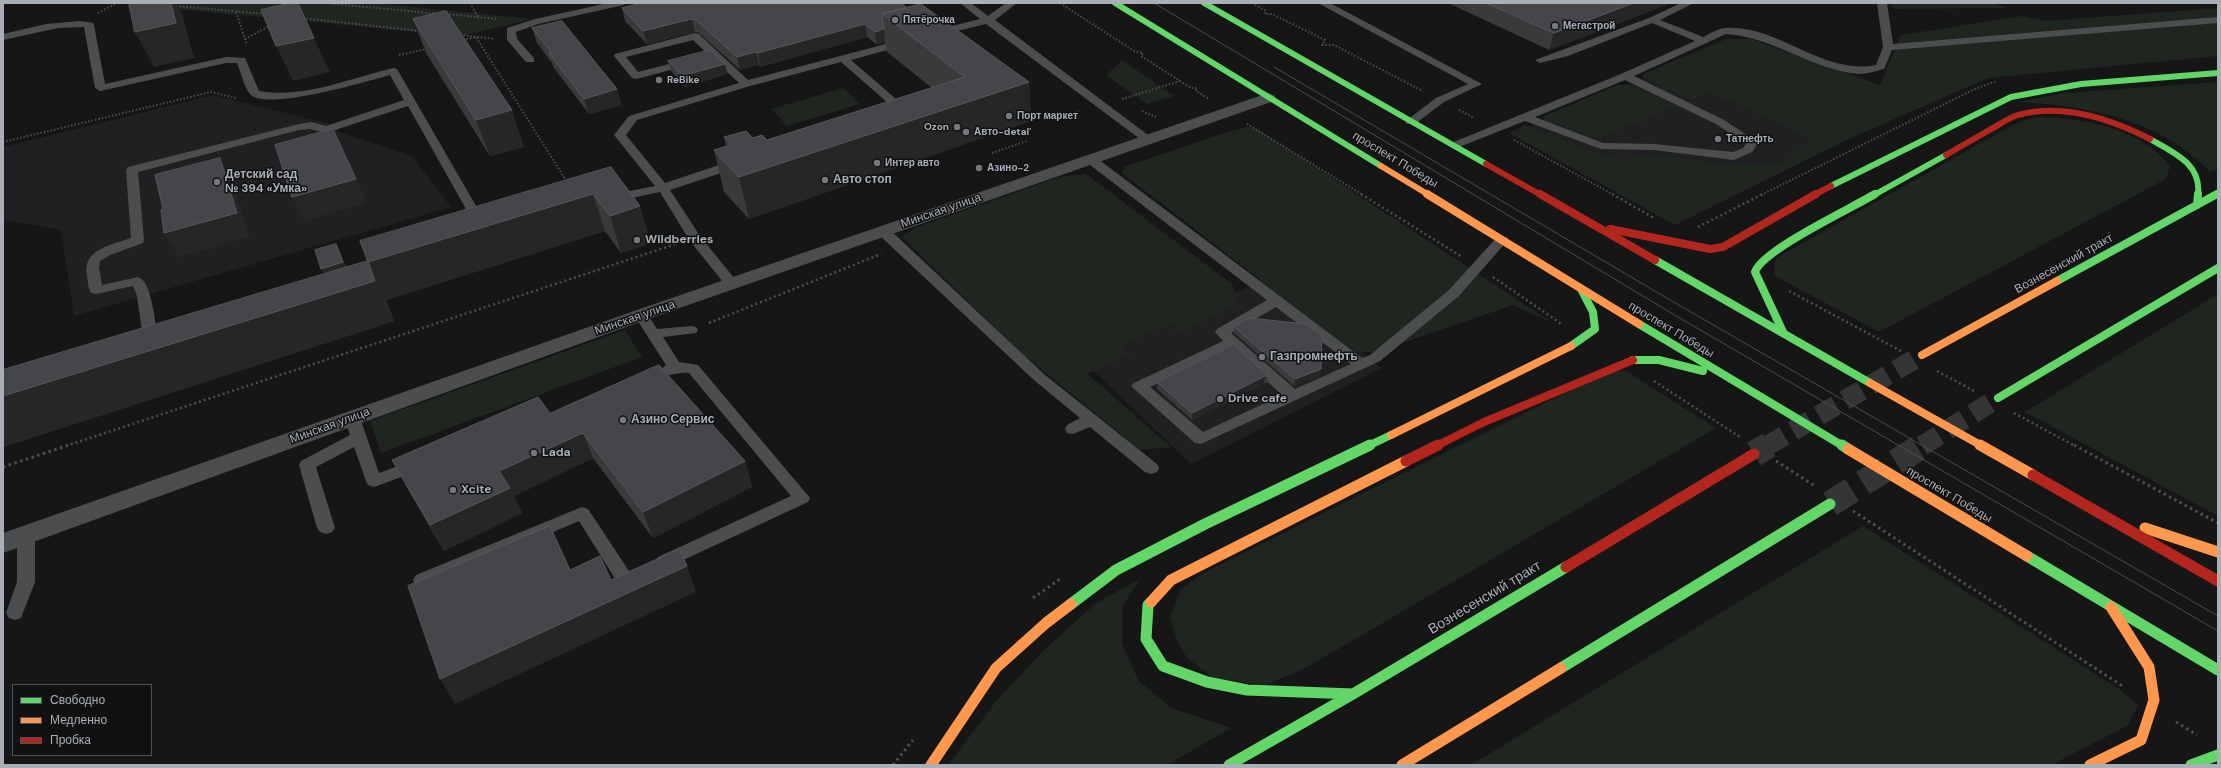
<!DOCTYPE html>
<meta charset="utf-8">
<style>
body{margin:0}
#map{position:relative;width:2221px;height:768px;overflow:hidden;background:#161617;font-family:"DM Sans",sans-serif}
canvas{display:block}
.frame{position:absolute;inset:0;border:4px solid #a8afb7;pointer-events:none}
.legend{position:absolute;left:12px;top:684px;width:140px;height:72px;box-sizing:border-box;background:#111112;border:1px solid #4d5054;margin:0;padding:5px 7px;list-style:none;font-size:12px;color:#a8afb7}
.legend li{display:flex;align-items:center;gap:8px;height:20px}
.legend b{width:20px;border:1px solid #4d5054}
</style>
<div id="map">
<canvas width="2221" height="768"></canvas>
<div class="frame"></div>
<ul class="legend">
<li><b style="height:5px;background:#63d668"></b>Свободно</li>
<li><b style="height:5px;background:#ff974d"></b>Медленно</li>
<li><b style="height:5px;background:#b3261e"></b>Пробка</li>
</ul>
</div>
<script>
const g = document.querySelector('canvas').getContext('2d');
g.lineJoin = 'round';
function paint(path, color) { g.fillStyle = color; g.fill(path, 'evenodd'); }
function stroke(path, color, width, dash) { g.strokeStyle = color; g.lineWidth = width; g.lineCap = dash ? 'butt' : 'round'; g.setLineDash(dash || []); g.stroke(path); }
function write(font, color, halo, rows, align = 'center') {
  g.font = font + ' "DM Sans",sans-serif'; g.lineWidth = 3; g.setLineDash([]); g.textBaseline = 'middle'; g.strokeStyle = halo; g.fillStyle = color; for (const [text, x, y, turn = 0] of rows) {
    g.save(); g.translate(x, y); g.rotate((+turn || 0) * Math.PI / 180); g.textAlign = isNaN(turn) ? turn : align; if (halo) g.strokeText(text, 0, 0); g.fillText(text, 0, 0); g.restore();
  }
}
paint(new Path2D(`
 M1643,78L1692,100L1710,93L1810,138L1785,161L1737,165L1643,156L1620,158L1597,153L1531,126L1544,120L1543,117L1617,85H1629Z
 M213,95L335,125L339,132L412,156L451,207L74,316L61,230L3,220V147Z
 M1264,280L1382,368L1191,464L1081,359Z`), '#202022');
paint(new Path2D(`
 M112,3H375L533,19L462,36Z
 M1888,3H1993L2006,8L1894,9Z
 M2218,8V56L1988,78L1851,138L1675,225L1509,133L1523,126H1531L1597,153L1620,158L1656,155L1737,165L1785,161L1810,138L1710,93L1692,100L1643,78V74L1726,39H1751L1880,85L1901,35L2022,16L2045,21Z
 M1122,60L1174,96L1147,104L1106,75Z
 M2218,82V168L2210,172C2160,119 2088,106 2018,102L2064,93Z
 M1617,85H1629L1677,106L1596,139L1545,120L1543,117Z
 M843,88L860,104L787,126L771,109Z
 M2041,117C2087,119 2140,128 2170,166L2166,179L1879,332L1773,275L1776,258L2011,126L2024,120Z
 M1248,127L1256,128L1553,323L1513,305L1376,352H1361L1345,345L1122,173L1124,167L1227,132Z
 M1086,174L1232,284L1239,302L1179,334L1171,324L1121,345L1130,353L1088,374L1171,447L1140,450L1020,352L902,237L915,228L1059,177Z
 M2218,294V516L2025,412Z
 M625,330L642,357L381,453L370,421Z
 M1624,370L1716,428L1304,669L1265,685L1215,679L1187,658L1177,641L1170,617L1180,590L1203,573L1607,372Z
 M1863,526L2119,689L2139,705L2127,726L2051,765H1471Z
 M1141,578L1123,605L1122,643L1138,680L1171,708L1231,728L1167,765H948L997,700L1045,649L1095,604Z`), '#1f251f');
stroke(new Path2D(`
 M1767,446L1922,355
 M1922,446L1998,398`), '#333537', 20, [20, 10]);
stroke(new Path2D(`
 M1754,454L1769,445
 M1830,504L1923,445`), '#333537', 26, [26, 13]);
stroke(new Path2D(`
 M324,3L439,14
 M470,3L478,17
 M1060,3L1134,51L1143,53L1141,56L1191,88H1197L1196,91L1209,99
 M1252,3L1266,11L1265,14H1272L1325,40L1322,45H1334L1423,91
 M176,6L266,14
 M906,8L924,3
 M236,12L247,45
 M98,13L117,3
 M446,14L497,19
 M303,18L419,31
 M460,35L495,39
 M245,39L271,25
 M463,40L476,37L567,182
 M399,55L427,49
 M1122,99L1180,81
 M1459,110L1474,118
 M1142,111L1156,117
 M1057,118L1080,111
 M1247,124L1363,195
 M1514,140L1614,195
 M3,142L211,92L236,98
 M992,153L1027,141
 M1761,195L1975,89L1997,81`), '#4c4e51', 2, [1.5, 2]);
stroke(new Path2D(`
 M1361,194L1462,257
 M1612,194L1654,218
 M1698,227L1763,194
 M1493,277L1563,325
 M1789,291L1901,351
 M709,323L881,254
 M1937,371L1976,392
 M1654,381L1740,437
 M2014,413L2075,446
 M66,446L676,244`), '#4c4e51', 2.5, [2, 3]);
stroke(new Path2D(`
 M2074,445L2218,523
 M1776,461L1815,486
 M3,467L69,445
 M1853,511L2124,687
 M1033,598L1060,579
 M2176,722L2197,735
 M893,765L913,740`), '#4c4e51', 3, [2.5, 3.5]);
paint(new Path2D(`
 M608,3H626L624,5L538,24L516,32L517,39L534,58V62H526L507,40V28L535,19Z
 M960,3H971L988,16L1006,3H1017L995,20L1152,138L1154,140L1152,142H1144L986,24L936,36L932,35V31L980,19Z
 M1318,3H1330L1482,84L1444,102L1415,124H1407L1405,122L1407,120L1436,98L1468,84Z
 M1681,3H1694L1660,20L1703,37C1710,34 1718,28 1726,28C1779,25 1823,76 1876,65L1883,47L1877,3H1887L1893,44L2218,17V23L1892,50L1884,69C1876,71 1867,74 1859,74C1812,70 1774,37 1726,34L1634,76L1724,120L1756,141L1758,143L1752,152L1734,160L1654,150L1601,149L1525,121L1459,147L1455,148L1449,145L1451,143L1621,74L1695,41L1652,23L1568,56L1540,63L1535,60L1649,18ZM1625,80L1716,124L1746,144L1743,148L1733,152L1654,144L1603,143L1535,117Z
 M80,21L93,23L94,25L105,84L226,57L245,58L259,91C303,99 351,78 393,68L397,69L487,225L481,229L475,225L408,106L326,133L310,129L299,130L138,172L144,240L143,243L110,255L100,261L99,268L102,285L138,277C153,281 156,331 158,346L156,349H146L144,346L137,296L133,286L96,294L91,293C88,288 88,281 87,275C82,249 112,245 131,238L126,170L128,167L299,124L311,122L326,126L404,100L390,75C368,81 265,112 250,94C244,87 241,72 237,63H226L100,91L95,88L84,27L58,28L3,40V34L46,24Z
 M695,33L699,34L748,80L905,39L910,42L909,44L851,60L911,112L913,114L911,116H903L841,62L750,86L637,120L626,135L665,183L734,160H742L744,163L742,166L670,190L700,236L739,284L732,288L727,287L690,241L660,192L613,202L607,198L609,195L655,186L614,135L629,116L739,83L713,59L636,79L632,78L614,56L615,54ZM693,40L708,54L638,72L626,57Z
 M1090,155L1094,156L1362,358L1370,355L1449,290L1497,237H1507L1508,240L1459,296L1380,361L1201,444L1195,443L1131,386L1134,383L1223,341L1215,332L1217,329L1267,300L1086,162L1084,159ZM1276,307L1351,364L1295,389L1231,333ZM1231,348L1282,395L1203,432L1150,387Z
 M883,227L888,228L1045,375L1157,464L1159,468L1157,472L1151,474L1145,472L1090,427L1073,434L1067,433L1065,429L1067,425L1080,418L1035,381L878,234L877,231L878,228Z
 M641,311L646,312L657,329L691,326L696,327L698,330L696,333L663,337L679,362L698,365L810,498L808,502L664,569L658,567L655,562L658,557L791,496L689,373C679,372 669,377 661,374L659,371L666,365L634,315Z
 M352,413L357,414L360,418L379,473L417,459L423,461L425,465L423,469L374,487L368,485L366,481L354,447L316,467L335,528L332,532L326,534L320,532L317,528L299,465L301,461L350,435L344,418L347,414Z
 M582,507L588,509L629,571L637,568L643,570L646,575L643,580L625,587L619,585L579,521L428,585L422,587L416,585L413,580L416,575Z
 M26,528L32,529L35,534V582L21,618L15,620L9,618L6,613L17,582V534L20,529Z`), '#4b4d4f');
paint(new Path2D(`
 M1268,93L1274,95L1276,98L1274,101L648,319L3,553V533L634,311Z`), '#4b4d4f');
stroke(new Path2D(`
 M1115,3L1381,166
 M1204,3L1486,164
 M2150,139C2173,152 2202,164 2198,195
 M1831,186L2011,97L2081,84L2218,73
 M1874,195L1946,155
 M2215,195L2218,194`), '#63d668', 6);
stroke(new Path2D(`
 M2197,205L2198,194
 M1655,260L1870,383
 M2057,281L2217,194
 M1639,324L1843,446
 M1783,332L1755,272C1762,250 1852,208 1875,194
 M1571,346L1595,329L1593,312L1581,289
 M1633,360H1659L1703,371
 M1998,398L2218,268
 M1368,446L1391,435`), '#63d668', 8);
stroke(new Path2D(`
 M1842,445L1848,449
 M2027,556L2218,670
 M1151,602L1148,605L1146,639L1163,666L1207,682L1247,690L1353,694
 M1071,604L1116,570L1205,524L1370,445
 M1561,668L1830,504
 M1229,765L1353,694L1566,567
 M2191,765L2218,755`), '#63d668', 11);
stroke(new Path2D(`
 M1381,166L1429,195`), '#ff974d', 6);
stroke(new Path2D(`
 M1427,194L1639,324
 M1922,355L2057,281
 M1870,383L1982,446
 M1391,435L1571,346`), '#ff974d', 8);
stroke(new Path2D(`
 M1980,445L2033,475
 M1848,449L2027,556
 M2145,528L2218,552
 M1151,602L1171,580L1406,461
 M931,765L996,668L1046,623L1071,604
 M1402,765L1561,668
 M2090,765L2141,740L2154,700L2149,667L2111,607`), '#ff974d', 11);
stroke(new Path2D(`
 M1946,155C1961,146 1976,138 1991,129C1999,125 2008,118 2018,115C2062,103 2111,119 2150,139
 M1486,164L1541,195
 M1814,195L1831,186`), '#b3261e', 6);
stroke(new Path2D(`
 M1540,194L1655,260
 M1610,229L1710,249L1723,247L1816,194
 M1436,446L1484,422L1633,360`), '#b3261e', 8);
stroke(new Path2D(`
 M1406,461L1438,445
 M2033,475L2218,581
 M1566,567L1754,454`), '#b3261e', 11);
stroke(new Path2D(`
 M1154,3L1678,317L2218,631
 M1274,67L1677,304L2218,616`), '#4b4c4e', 1);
paint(new Path2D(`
 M1448,3H1672L1549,50Z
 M622,8H907L1029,82L1031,121L749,219L724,192L714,150L726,146L724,137L753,138L767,140L932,88L887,52L885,42L877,45L867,37L760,67L759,65L740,70L699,33L695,32L647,44L625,21Z
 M413,19L524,147L490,156L426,53Z
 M532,28L622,105L589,114L554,68L552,63L537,43Z
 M668,61L725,64L727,74L685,87L671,71Z
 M611,167L651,243L621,253L605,231L386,300L394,321L3,447V370L324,274L339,250L346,267L368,261Z
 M1234,327L1320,376L1294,386L1234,333Z
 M1231,346L1268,376L1267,383H1264L1192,420L1157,389V382Z
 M550,413L745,461L752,487L653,538L593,458L514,496L522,513L444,551L406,486L392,460Z`), '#393a3b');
paint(new Path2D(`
 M171,3H176L183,17L194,58L154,67L135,32Z
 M1634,3H1672L1549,50L1554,33Z
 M692,19L695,32L647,44L643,31Z
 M865,24L867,37L760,67L758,53Z
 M884,29L885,42L877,45L875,32Z
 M314,38L330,72L293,81L276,46Z
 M756,52L759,65L740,70L737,57Z
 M725,64L727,74L685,87L682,76Z
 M1029,82L1031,121L749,219L739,177Z
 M617,89L622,105L589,114L584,99Z
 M512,110L524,147L490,156L476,120Z
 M220,158L232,182L250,237L179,257L164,233Z
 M356,179L367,203L304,221L292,197Z
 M593,194L605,231L386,300L394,321L3,447V396L368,262Z
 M640,206L651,243L621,253L610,216Z
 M336,244L346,269L325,275L321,269Z
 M1321,369L1320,376L1294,386L1295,379Z
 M1265,376L1264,383L1192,420V413Z
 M583,433L593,458L514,496L522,513L444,551L430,525L499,471Z
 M745,461L752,487L653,538L643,512Z
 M687,566L696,592L455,704L440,679Z`), '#262627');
const building = new Path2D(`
 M129,3H171L176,23L135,32Z
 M291,3H298L314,38L276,46L261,10Z
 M642,3H901L907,8L882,14L884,29L875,32L865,24L758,53L756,52L737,57L696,20L692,19L643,31L622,8Z
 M1487,3H1634L1554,33Z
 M921,4L1029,82L739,177L714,150L731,145L724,137L746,131L753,138L762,135L767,140L965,77L882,14Z
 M446,11L512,110L476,120L413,19Z
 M562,21L617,89L584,99L549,53L551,52L532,28Z
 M710,50L725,64L682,76L668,61Z
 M333,129L356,179L292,197L275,145Z
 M220,158L237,213L164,233L161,210L163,209L155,175Z
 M611,167L640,206L610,216L593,194L368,262L360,241Z
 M336,244L343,262L321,269L315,250Z
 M368,261L375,281L3,396V370Z
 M1250,318L1306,324L1322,336L1321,369L1295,379L1234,327Z
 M1232,343L1268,376H1265L1192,413L1157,382L1231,346Z
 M659,365L745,461L643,512L583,433L499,471L510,488L430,525L392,460L538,397L550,413Z
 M550,526L570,570L600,556L611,580L679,549L687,566L440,679L408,586Z`);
paint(building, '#454649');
stroke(building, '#55575a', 1);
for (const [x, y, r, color] of [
 [895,20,4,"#75797f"],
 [1555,26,4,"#75797f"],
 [659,80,4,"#75797f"],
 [1009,116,4,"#75797f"],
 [957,127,4,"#75797f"],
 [966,132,4,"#75797f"],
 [1718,139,4,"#75797f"],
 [877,163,4,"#75797f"],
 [979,168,4,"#75797f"],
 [825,180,4,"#75797f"],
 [217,182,4,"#75797f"],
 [637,240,4,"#75797f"],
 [1262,357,4,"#75797f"],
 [1220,399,4,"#75797f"],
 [623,420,4,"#75797f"],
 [534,453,4,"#75797f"],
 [453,490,4,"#75797f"]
]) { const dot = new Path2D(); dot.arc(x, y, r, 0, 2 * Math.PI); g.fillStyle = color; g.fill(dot); stroke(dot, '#111112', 1.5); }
write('bold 10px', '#a8afb7', '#111112', [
 ["Пятёрочка",903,20],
 ["Мегастрой",1563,26],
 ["ReBike",667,80],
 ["Порт маркет",1017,116],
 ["Ozon",949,127,"right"],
 ["Авто-detal'",974,132],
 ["Татнефть",1726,139],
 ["Интер авто",885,163],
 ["Азино-2",987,168]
], 'left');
write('12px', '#a8afb7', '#111112', [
 ["проспект Победы",1395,160,31],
 ["Минская улица",941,211,-19],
 ["Вознесенский тракт",2064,264,-29],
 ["Минская улица",635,318,-19],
 ["проспект Победы",1671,330,31],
 ["Минская улица",330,426,-20],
 ["проспект Победы",1949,495,31]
]);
write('bold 12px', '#a8afb7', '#111112', [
 ["Детский сад",225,175],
 ["№ 394 «Умка»",225,189],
 ["Авто стоп",833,180],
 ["Wildberries",645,240],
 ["Газпромнефть",1270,357],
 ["Drive cafe",1228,399],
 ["Азино Сервис",631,420],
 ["Lada",542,453],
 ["Xcite",461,490]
], 'left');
write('14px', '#a8afb7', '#111112', [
 ["Вознесенский тракт",1485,598,-31]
]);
</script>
